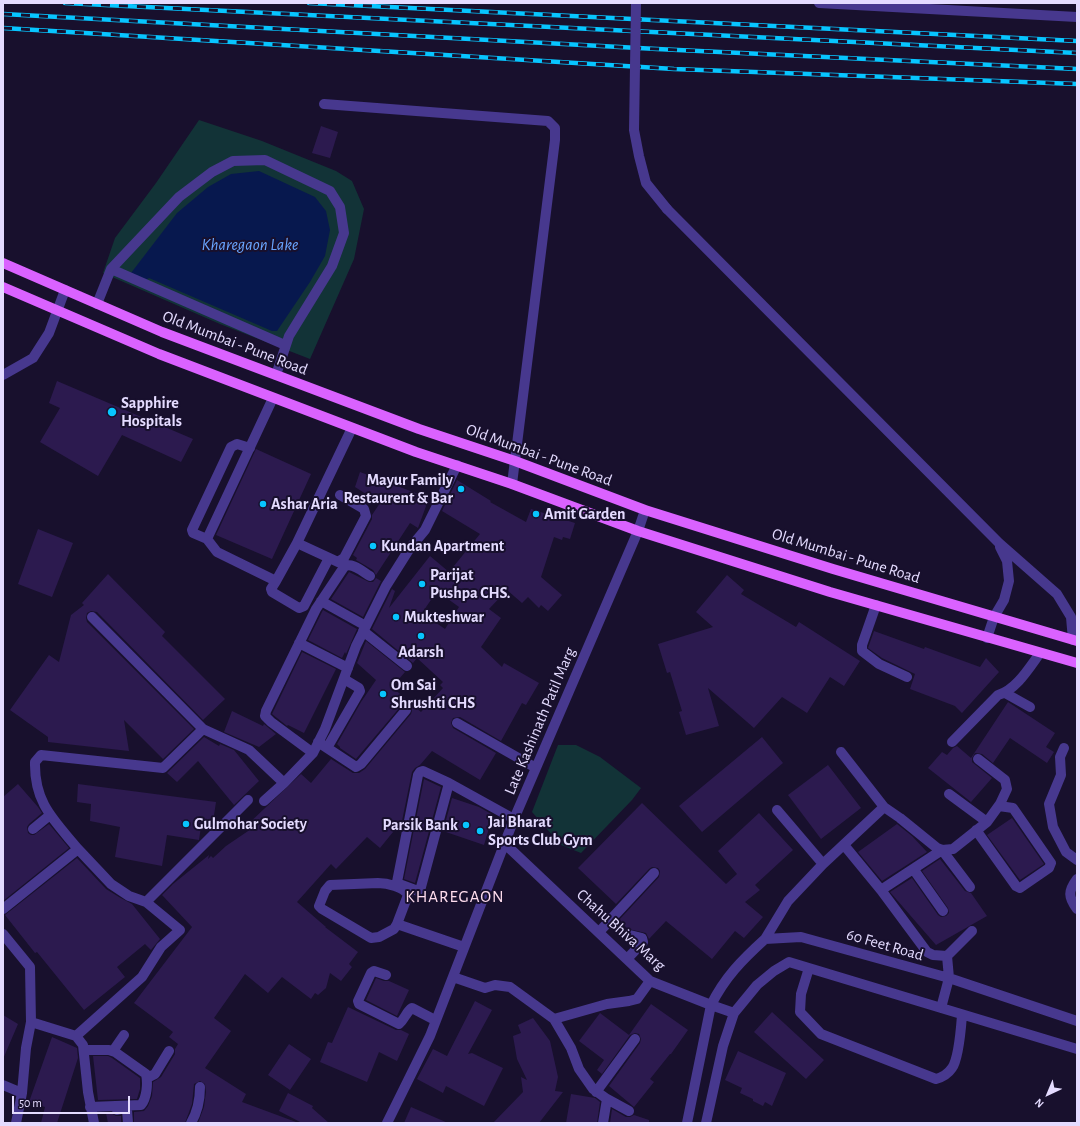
<!DOCTYPE html>
<style>
body{margin:0}
#map{position:relative;width:1080px;height:1126px;overflow:hidden;background:#18102d;font-family:"Alegreya Sans",sans-serif}
canvas{display:block}
.frame{position:absolute;inset:0;border:4px solid #e4dbff;pointer-events:none}
.north{position:absolute;left:1028px;top:1074px;width:40px;height:40px;-webkit-text-stroke:3px #18102d;paint-order:stroke;rotate:224deg;font-size:11px;font-weight:700;line-height:16px;text-align:center;color:#e4dbff}
.north::after{content:'';display:block;margin:auto;width:14px;height:18px;background:#e4dbff;clip-path:polygon(50% 0,100% 100%,50% 72%,0 100%)}
.scale{position:absolute;left:12px;top:1096px;width:118px;height:18px;box-sizing:border-box;border:2px solid #e4dbff;border-top:0;padding-left:5px;font-size:12px;line-height:14px;white-space:nowrap;color:#e4dbff;-webkit-text-stroke:3px #18102d;paint-order:stroke}
</style>
<div id="map">
<canvas width="1080" height="1126"></canvas>
<div class="frame"></div>
<div class="north">N</div>
<div class="scale">50 m</div>
</div>
<script>
const g = document.querySelector('canvas').getContext('2d');
g.lineJoin = 'round';
function paint(path, color) { g.fillStyle = color; g.fill(path, 'evenodd'); }
function stroke(path, color, width, dash) { g.strokeStyle = color; g.lineWidth = width; g.lineCap = dash ? 'butt' : 'round'; g.setLineDash(dash || []); g.stroke(path); }
function write(font, color, halo, rows, align = 'center') {
  g.font = font + ' "Alegreya Sans",sans-serif'; g.lineWidth = 4; g.setLineDash([]); g.textBaseline = 'middle'; g.strokeStyle = halo; g.fillStyle = color; for (const [text, x, y, turn = 0] of rows) {
    g.save(); g.translate(x, y); g.rotate((+turn || 0) * Math.PI / 180); g.textAlign = isNaN(turn) ? turn : align; if (halo) g.strokeText(text, 0, 0); g.fillText(text, 0, 0); g.restore();
  }
}
paint(new Path2D(`
 M199,120L262,141L336,171L352,181L364,209L354,259L310,359L220,324L103,273L115,238L156,183Z
 M558,745H576L600,757L641,788L632,800L581,853L561,845L532,812Z`), '#123337');
paint(new Path2D(`
 M259,171L315,197L326,211L330,230L325,256L310,282L277,331H272L149,278L146,280L131,273L177,213L208,187L231,174Z`), '#07184e');
paint(new Path2D(`
 M321,126L338,132L330,158L312,153Z
 M57,381L193,439L181,462L122,435L98,476L40,442L60,408L49,403Z
 M256,449L311,474L272,559L216,535Z
 M360,472L429,498L418,528L410,523L376,575L373,570L356,560L357,558L353,555L372,519V515L380,503L355,487Z
 M457,480L491,501L490,502L526,522L531,509L575,523L570,539L563,537L562,540L554,537L541,577L562,595L548,611L541,605L539,608L528,597L522,603L507,590L489,609L501,618L481,647L502,667L504,663L539,683L526,705L522,703L501,741L460,717L453,718L451,723L453,728L496,753L480,780L432,751L420,765L415,768L412,772L402,821L380,848L367,837L336,869L331,864L297,902L326,927H325L358,952L349,964L352,967L341,981L330,973L326,988L318,995L315,993L311,999L282,977L268,993L245,974L214,1018L231,1031L205,1068L246,1094L242,1102L296,1122L295,1123H198L204,1107L206,1092L205,1084L200,1081L194,1084L192,1104L185,1123H134V1112L144,1111L148,1106L152,1096L153,1082L161,1077L175,1054V1049L178,1044L169,1037L173,1032L134,1003L192,927L162,895L173,884L209,855L208,859L211,856L213,858L226,846L254,827L246,826L301,774L311,783L331,759L353,773H359L365,769L411,714L412,711L410,705L407,704L401,706L356,759L340,748V747L337,744L361,702L376,680L357,663L366,641L405,672L392,687L421,712L443,688L440,685L443,682L417,658L413,663L372,629L392,589L395,591L389,608L430,556L449,572L480,534L442,511ZM437,591L459,607L445,629L422,613Z
 M38,529L73,543L52,597L18,584Z
 M349,572L369,582H373L376,578L381,581L363,617L331,599Z
 M108,574L165,632L162,636L225,699L203,720L97,612L91,611L87,613L86,618L87,622L194,729L163,759L124,720L129,751L48,742V737L10,710L49,655L59,662L71,615L84,605L82,603Z
 M727,575L744,590L741,594L796,627L799,622L860,661L844,686L830,677L807,713L782,697L754,728L708,688L719,726L686,735L679,712L682,711L670,672L667,673L658,644L713,627L696,612Z
 M323,610L357,629L346,654L345,652L342,658L308,640Z
 M874,631L924,649L925,647L980,667L986,658L999,672L962,713L955,706L910,689L915,674L882,658L868,648Z
 M302,652L336,669L304,733L288,725L287,726L272,714Z
 M1008,702L1055,733L1046,747L1054,752L1047,763L1010,738L993,763L982,754L975,753L972,758V762L992,778L971,802L928,768L942,752L947,755L953,748L957,746L971,758Z
 M232,711L263,726L264,724L276,734L259,747L224,732Z
 M204,737L219,746L220,744L234,750L259,781L234,805L198,761L177,782L167,773Z
 M762,737L783,763L702,832L679,806Z
 M828,765L861,808L821,839L788,795Z
 M424,779L441,787L415,883L404,879Z
 M18,784L38,807L42,813L29,824L27,827L28,833L31,835H34L49,824L69,848L3,901V797Z
 M78,784L216,802L213,822L202,820L199,840L167,835L162,866L115,857L120,827L90,821L91,804L77,802Z
 M452,798L479,807L493,815L484,845L443,831Z
 M642,803L726,884L737,874L718,851L759,813L793,850L755,885L760,890L745,902L763,917L744,938L735,931L712,959L666,921L649,939L646,933L628,929L619,920L659,877L660,871L658,868L652,867L649,869L616,904L578,868Z
 M1012,818L1044,864L1020,880L987,835Z
 M897,824L912,836L927,852L882,881L858,852Z
 M77,858L106,889L119,897L132,904L160,939L151,950L145,944L117,967L125,977L84,1010L37,952L35,953L5,915Z
 M940,859L965,891L971,893L987,916L936,945L890,892L912,878L938,915L941,917L946,916L949,913L948,908L922,871Z
 M376,978L384,981H389L409,990L397,1016L366,1000Z
 M475,1001L492,1010L468,1054L472,1053L503,1068L484,1106L446,1086L443,1093L417,1079L433,1049L447,1056Z
 M651,1004L688,1030L671,1054H670L650,1079L654,1082L634,1107L609,1086L640,1043L641,1039L639,1034L635,1033L630,1035L602,1074L597,1070L604,1060L579,1041L600,1013L629,1035Z
 M348,1007L396,1030H401L409,1034L397,1061L379,1052L367,1082L320,1062L328,1042L332,1043Z
 M772,1012L824,1060L806,1079L754,1032Z
 M3,1015L18,1024L3,1059Z
 M533,1018L550,1041L558,1077L555,1091L563,1092L539,1123H493L523,1092L521,1077L527,1080L517,1059L513,1036L521,1033L518,1025Z
 M52,1037L77,1048L78,1058L57,1123H41L45,1107L29,1102Z
 M289,1044L311,1059L290,1090L268,1075Z
 M738,1051L786,1073L772,1106L765,1102L763,1106L753,1101V1099L740,1093L742,1088L725,1080Z
 M93,1056H108L112,1058L140,1078V1089L137,1099L98,1100Z
 M288,1093L313,1106L312,1108L329,1123H302L279,1111Z
 M571,1094L595,1098L600,1102L597,1123H566Z
 M411,1107L448,1123H404Z
 M612,1109L626,1117H630L634,1115L649,1120V1123H610Z
 M106,1113H111L116,1116H121V1123H108Z`), '#2c1a4f');
stroke(new Path2D(`
 M819,3L1077,17
 M324,104L548,121L555,128V140L512,484
 M667,209L999,543L1057,594L1071,617L1073,640
 M97,304L111,269
 M3,375L33,358L49,333L65,290
 M276,375L289,336L332,266L344,233L340,207L330,191L265,160L233,161L212,172L179,197L111,269L285,345
 M273,398L207,539L217,552L276,581L297,543L352,428
 M207,539L193,533L192,530L231,447L237,444L250,448
 M297,543L338,562L344,558L366,516L364,509L340,495
 M276,581L271,589L272,592L299,608L304,606L329,558
 M321,601L366,626
 M876,605L862,645V651L879,664L907,677
 M92,617L203,729L249,750L284,783L313,753L325,729L356,646L386,586L410,548L425,530L457,465
 M363,631L407,666
 M987,638L994,617L1004,600L1009,581L1007,561L1000,547
 M299,643L348,668
 M1005,693L1030,707
 M457,723L536,768
 M318,742L356,767L361,764L406,710
 M952,742L998,695C1016,690 1029,668 1040,653
 M327,748L360,691L359,688L344,679
 M1064,748L1060,757L1061,775L1049,804L1053,827L1066,852L1077,860
 M313,753L271,722L265,716L266,711L316,609L344,567C351,561 363,572 370,576
 M423,771L449,783L421,887L418,891L399,884L397,882L418,775L420,772Z
 M449,783L514,819
 M949,794L987,822
 M264,801L284,783
 M884,807L900,818L937,848L942,850L953,849L987,822L1000,804L1007,789L1005,780L978,759
 M777,810L823,864
 M33,829L50,815
 M976,830L1016,886L1020,888L1049,868L1051,863L1013,808L999,806
 M504,843L650,981L711,1005L734,1013
 M844,845L881,890L942,850L970,887
 M914,870L943,911
 M1077,879C1068,891 1068,897 1077,909
 M378,883C387,883 404,887 408,895L397,924L394,929L379,937L371,938L322,909L319,906L325,891L330,885Z
 M881,890L927,952L933,955L947,956
 M146,902L248,800
 M3,909L78,849C54,820 34,803 35,762L41,755L163,768L203,729
 M397,924L464,947
 M599,932L654,873
 M3,934L30,967L31,1022L26,1048L22,1093L16,1123
 M765,939L788,901L823,864L884,807L841,752
 M627,959L643,942L642,938L630,935
 M809,968L801,994L800,1012L821,1034L936,1079C943,1077 948,1074 952,1068C959,1058 961,1028 962,1015
 M386,975L374,971L371,973L358,1001L359,1004L399,1024C405,1019 406,1012 412,1008L435,1020
 M453,977L485,988L495,985L510,987L554,1019L571,1048L579,1069L593,1089L607,1099L603,1123
 M941,1008L949,978L947,956L972,931
 M554,1019L607,1004L629,1001L637,999L650,981
 M31,1022L76,1036L83,1045L88,1092L94,1123
 M76,1036L142,977L161,947L180,930L146,902L129,896L111,884L78,849
 M84,1050H109L115,1052L146,1074C148,1083 147,1098 141,1105L90,1107
 M113,1051L124,1035
 M147,1078L155,1074L169,1051
 M3,1085L22,1093
 M596,1092L635,1039
 M607,1099L629,1111
 M117,1110L125,1108L127,1110L128,1123
 M191,1123C198,1111 200,1101 200,1087
 M387,1123L430,1036L514,819L638,531L645,510
 M687,1123L711,1005C725,977 742,960 765,939L801,937L949,978L1077,1021
 M706,1123L723,1046L734,1013L757,985L774,971L789,962L1077,1049`), '#47388e', 10);
stroke(new Path2D(`
 M3,263L162,332L419,429L515,461L645,510L833,569L1077,641
 M3,287L159,354L416,452L512,484L638,531L830,592L1077,663`), '#da62ff', 10);
const rail = new Path2D(`
 M65,3L1077,53
 M309,3L1077,41
 M3,14L657,49L1077,69
 M3,28L674,69L1077,84`);
stroke(rail, '#07c5ff', 4.5);
stroke(rail, '#18102d', 3, [9]);
stroke(new Path2D(`
 M636,3L634,130L639,156L646,183L667,209`), '#47388e', 10);
for (const [x, y, r, color] of [
 [112,412,5,"#07c5ff"],
 [461,489,4,"#07c5ff"],
 [263,504,4,"#07c5ff"],
 [536,514,4,"#07c5ff"],
 [373,546,4,"#07c5ff"],
 [422,584,4,"#07c5ff"],
 [396,617,4,"#07c5ff"],
 [421,636,4,"#07c5ff"],
 [383,694,4,"#07c5ff"],
 [186,824,4,"#07c5ff"],
 [466,825,4,"#07c5ff"],
 [480,831,4,"#07c5ff"]
]) { const dot = new Path2D(); dot.arc(x, y, r, 0, 2 * Math.PI); g.fillStyle = color; g.fill(dot); stroke(dot, '#18102d', 1.5); }
write('16px', '#e4dbff', '#18102d', [
 ["Old Mumbai - Pune Road",235,343,21],
 ["Old Mumbai - Pune Road",539,455,20],
 ["Old Mumbai - Pune Road",846,556,17],
 ["Late Kashinath Patil Marg",540,721,-67],
 ["Chahu Bhiva Marg",621,930,42],
 ["60 Feet Road",885,945,16]
]);
write('bold 16px', '#e4dbff', '#18102d', [
 ["Sapphire",121,403],
 ["Hospitals",121,421],
 ["Mayur Family",453,480,"right"],
 ["Restaurent & Bar",453,498,"right"],
 ["Ashar Aria",271,504],
 ["Amit Garden",544,514],
 ["Kundan Apartment",381,546],
 ["Parijat",430,575],
 ["Pushpa CHS.",430,593],
 ["Mukteshwar",404,617],
 ["Adarsh",421,652,"center"],
 ["Om Sai",391,685],
 ["Shrushti CHS",391,703],
 ["Jai Bharat",488,822],
 ["Sports Club Gym",488,840],
 ["Gulmohar Society",194,824],
 ["Parsik Bank",458,825,"right"]
], 'left');
write('italic 17px', '#69a5ff', '#18102d', [
 ["Kharegaon Lake",250,245]
]);
g.letterSpacing = '1px';
write('17px', '#fde', '#18102d', [
 ["KHAREGAON",455,897]
]);
g.letterSpacing = '0px';
</script>
